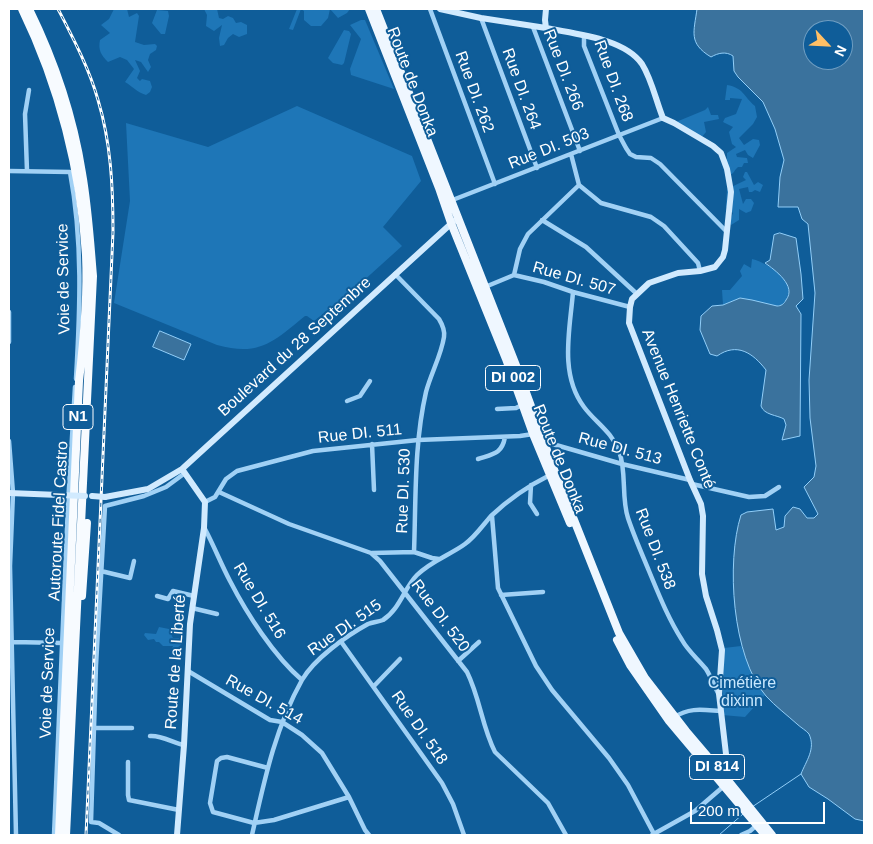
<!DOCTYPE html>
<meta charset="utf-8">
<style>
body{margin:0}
#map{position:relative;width:873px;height:844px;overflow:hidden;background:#0f5d99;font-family:Arial,sans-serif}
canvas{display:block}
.frame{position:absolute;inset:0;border:10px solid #fff;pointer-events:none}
.north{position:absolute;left:803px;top:20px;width:50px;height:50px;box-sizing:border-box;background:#0f5d99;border:1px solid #6f9ec2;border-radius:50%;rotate:115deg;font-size:14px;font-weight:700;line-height:20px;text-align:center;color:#fff}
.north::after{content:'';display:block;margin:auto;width:18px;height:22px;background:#ffbf65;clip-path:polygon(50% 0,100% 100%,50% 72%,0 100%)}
.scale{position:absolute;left:690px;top:802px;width:135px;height:22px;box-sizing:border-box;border:2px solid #fff;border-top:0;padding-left:6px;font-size:15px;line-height:18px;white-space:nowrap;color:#fff;-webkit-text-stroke:4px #0f5d99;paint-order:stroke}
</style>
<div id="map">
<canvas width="873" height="844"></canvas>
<div class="frame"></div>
<div class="north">N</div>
<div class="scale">200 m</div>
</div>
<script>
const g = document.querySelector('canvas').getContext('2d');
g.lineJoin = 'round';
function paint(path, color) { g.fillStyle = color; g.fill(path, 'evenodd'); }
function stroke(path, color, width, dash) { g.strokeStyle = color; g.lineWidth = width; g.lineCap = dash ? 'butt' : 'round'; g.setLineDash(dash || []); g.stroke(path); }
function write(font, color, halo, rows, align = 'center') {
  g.font = font + ' Arial,sans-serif'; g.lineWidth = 4; g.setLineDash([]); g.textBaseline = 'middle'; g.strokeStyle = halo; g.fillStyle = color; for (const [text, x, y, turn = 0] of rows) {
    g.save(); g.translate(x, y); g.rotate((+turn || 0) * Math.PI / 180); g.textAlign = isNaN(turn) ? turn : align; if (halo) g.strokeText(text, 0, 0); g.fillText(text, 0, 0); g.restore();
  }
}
paint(new Path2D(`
 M114,9H127L129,17L137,13L139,16L135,42L144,45L155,44L157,46L156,50L150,54L148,60L151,67L148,72L141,62L135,60L140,71L137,78L140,81L142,79L150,81L152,87L150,92L146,95C137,92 133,87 125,82L134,69L127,60L120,57L108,62C101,55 98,50 100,40L110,33L101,25L109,19Z
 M204,9H217L219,18L223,19L228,16L233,18L236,23L241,22L247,25V34L239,37L233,34L228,38L224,45L220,46L219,38L222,25L214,31L206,26L207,15Z
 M297,9H350L347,13L338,18L330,9L328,18L321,26H311L304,20V11L301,9L293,30L289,29Z
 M157,10L168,11L169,16L165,34H161L152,23Z
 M361,20H365L394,89L351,75L350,69L361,39L350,25Z
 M344,30L349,31L351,34L344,63L342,65L333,63L328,58Z
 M727,85C744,88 743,96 755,106L757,117L753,124L739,138L744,145L753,139L759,140L760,145L753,158L748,155L745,150L736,154L737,157L747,158L748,163H744L742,167H738C733,171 734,176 726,175L722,164L724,159H727V153L736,147L732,144L729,132L733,127L723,122L725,118L736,114L742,99L730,98V100H725Z
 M297,106L412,156L421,181L383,227L402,246L351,292L314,321L307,316H305C274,341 260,357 217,345L114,303L130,201L126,123L208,147Z
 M708,107L711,115H718L719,119L704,122L706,132L701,138L676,122L705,110Z
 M745,172H747L754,185L758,182L763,185L760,192L755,190L752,192H749L748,187L739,189L743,204L746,199H751L754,203L751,211L746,213L739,209V220L731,225L729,223L733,213L726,207L727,189L746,180L743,177Z
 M752,259C771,264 803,285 781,306H771L740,298L723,305L722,290H730L742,276L740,271L744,264L751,268Z
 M171,626L172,628L170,632L173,638H182L184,642L175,650L172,649L173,646H163L159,642H156L154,639L148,640L144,635L145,633L156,634L159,627L169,629Z
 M741,646L751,672L765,695L745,717L722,715L724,648Z`), '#1e76b7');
const water = new Path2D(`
 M697,9H864V821L855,819L828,799L809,787L801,774C806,761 816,749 809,734C807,731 800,727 797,724C787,715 775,706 766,696C732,657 726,562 741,515L747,512L773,509L776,530L784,527L785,516L793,507L800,509L807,518H814L818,514L804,487L814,477L816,466L810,418L809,380L815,293L808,224L802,219L798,207H778L780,177L784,160L775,129L763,102L738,77L734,71L733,56C726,51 718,53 711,57C688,43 694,32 697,9ZM813,30H843V60H813Z
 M780,233L796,238L801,274L803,299L796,306L801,314L800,436L782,440L786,425L784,419C777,415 764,415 761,406L766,370C753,353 737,342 717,356L710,354L700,330L701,316L712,306L723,305L740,298L752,300L777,306C781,306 784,304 786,300C797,286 775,270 765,263L770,260L774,235Z
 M160,331L191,344L184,360L153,347Z`);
paint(water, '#3a729d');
stroke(water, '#92cef8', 1);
stroke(new Path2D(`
 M752,807L801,774
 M719,835L743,814`), '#92cef8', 1);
stroke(new Path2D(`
 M430,9L495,184
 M481,18L537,168
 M533,27L580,151
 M584,35V46L619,135L626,148L630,154L636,157L651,158L660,164L727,232
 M9,171L70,172C83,241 80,310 76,379
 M27,171L25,114L29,90
 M579,185L601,203L651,217L664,226L698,263L700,271
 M450,201L663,118
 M542,220L586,247L637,294
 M395,274L439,319C442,324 445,331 444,337C441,356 431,373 426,392C414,444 416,499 414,552
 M514,275L520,249L528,234L579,185L571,154
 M485,287L514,275L544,282L573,292L630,307
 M573,292C570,329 559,374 584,407C595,422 612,432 619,451C627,472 621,497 628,518C634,536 642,554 649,571C659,595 668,618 682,640C688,651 698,659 706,669C711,677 714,685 718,693
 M9,312V342
 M347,401L360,396L370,381
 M497,409L516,408L522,405
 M9,441L13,493L10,566L16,835
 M544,443L556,445L622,464L690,480
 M372,444L374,490
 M478,459C493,454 502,454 505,437
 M692,484L749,497L765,496L779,487
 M531,485L530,503L537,514
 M219,492L289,524L371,553L380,561L467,672C480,698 482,727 495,752L548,803L566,835
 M205,502L215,497L226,479L237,471L313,451L418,440L520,436L533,434
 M492,516L498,588L536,666L552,690L609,758L628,785L654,834
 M205,529C214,546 221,564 230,581C247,614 274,656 302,680
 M372,553L414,552L432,558L439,559
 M101,571L130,578L134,561
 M501,595L543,592
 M157,596L168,599L173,591L194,596
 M192,608L217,614
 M13,642L62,643
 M342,643L442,783L453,804L464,835
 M458,661L479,642
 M188,671L270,720L282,722L302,735L322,753L349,797L365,830L369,835
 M374,686L400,659
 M675,717C689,707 704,710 720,711
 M95,728H132
 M150,736C162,735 173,743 184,745
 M128,762V795L129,800L179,810
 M268,768L227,757L221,758L217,761L210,803L213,812L254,823L274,820L349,797
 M54,835L68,505L75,387
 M119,835L99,823L91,822L96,665L105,506L144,496L166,487L185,473
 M252,835C264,782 275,728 302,680C314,659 346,636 368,624C373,622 378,622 383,620C400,609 404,588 417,575C431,561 450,555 465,544C475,537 483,525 491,516C509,499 528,486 550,475
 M652,835L695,811L724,786
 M741,835L750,831L757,825`), '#a1d1f5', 4.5);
stroke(new Path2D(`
 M440,9L481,18L546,28
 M546,9L545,20L546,28C575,34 624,38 642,64C652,80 656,101 663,118L674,123L713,146L721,153L727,169L731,192L725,250L723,257L715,267L700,271L678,273L649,283L632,299L630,307L629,323L690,480L701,504L703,516L702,574L706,596L717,630L722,650L719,694L726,754V779
 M9,493L59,495
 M105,497L148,489L182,469L454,221
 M177,835L184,745L190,624L204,528L205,502L182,469`), '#d1eafe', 6);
stroke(new Path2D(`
 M369,9L439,188L451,223L506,359L533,434L570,523
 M376,9L519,373L555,472L619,633L645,678L686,731L726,778L772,835
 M617,640L630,665L669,721L765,835`), '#eff7ff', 8);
stroke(new Path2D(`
 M22,9C59,85 81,171 86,255C88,297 84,339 79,381L59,835
 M29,9C54,60 73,116 82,173C88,207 90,241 93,276L66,835
 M82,596L87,523`), '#f7fbff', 8);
const rail = new Path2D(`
 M58,9C73,38 89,68 98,100C111,143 113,187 113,232L86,835`);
stroke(rail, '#fff', 3);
stroke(rail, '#0f5d99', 1, [4]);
stroke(new Path2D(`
 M59,495L85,496
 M92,496L105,497`), '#d1eafe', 6);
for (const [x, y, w] of [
 [513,378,55],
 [78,417,30],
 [717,767,55]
]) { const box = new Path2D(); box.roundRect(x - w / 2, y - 12.5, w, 25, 4); g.fillStyle = '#0f5d99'; g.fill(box); stroke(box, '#fff', 1); }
write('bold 15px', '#fff', null, [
 ["DI 002",513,378],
 ["N1",78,417],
 ["DI 814",717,767]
]);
write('16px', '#fff', '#0f5d99', [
 ["Rue DI. 266",563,70,69],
 ["Rue DI. 268",613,81,70],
 ["Route de Donka",412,82,69],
 ["Rue DI. 264",521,89,70],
 ["Rue DI. 262",474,92,70],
 ["Rue DI. 503",549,149,-22],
 ["Voie de Service",64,279,-91],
 ["Rue DI. 507",574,279,16],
 ["Boulevard du 28 Septembre",295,347,-42],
 ["Avenue Henriette Conté",678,409,68],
 ["Rue DI. 511",360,434,-6],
 ["Rue DI. 513",620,449,15],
 ["Route de Donka",559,459,68],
 ["Rue DI. 530",404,491,-88],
 ["Autoroute Fidel Castro",59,521,-87],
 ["Rue DI. 538",655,549,69],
 ["Rue DI. 516",259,601,59],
 ["Rue DI. 520",440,616,53],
 ["Rue DI. 515",345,628,-35],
 ["Route de la Liberté",176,662,-86],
 ["Voie de Service",48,683,-88],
 ["Rue DI. 514",264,700,29],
 ["Rue DI. 518",419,728,55]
]);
write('16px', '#c9e8fe', '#0f5d99', [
 ["Cimétière",742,684],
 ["dixinn",742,702]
]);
</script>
